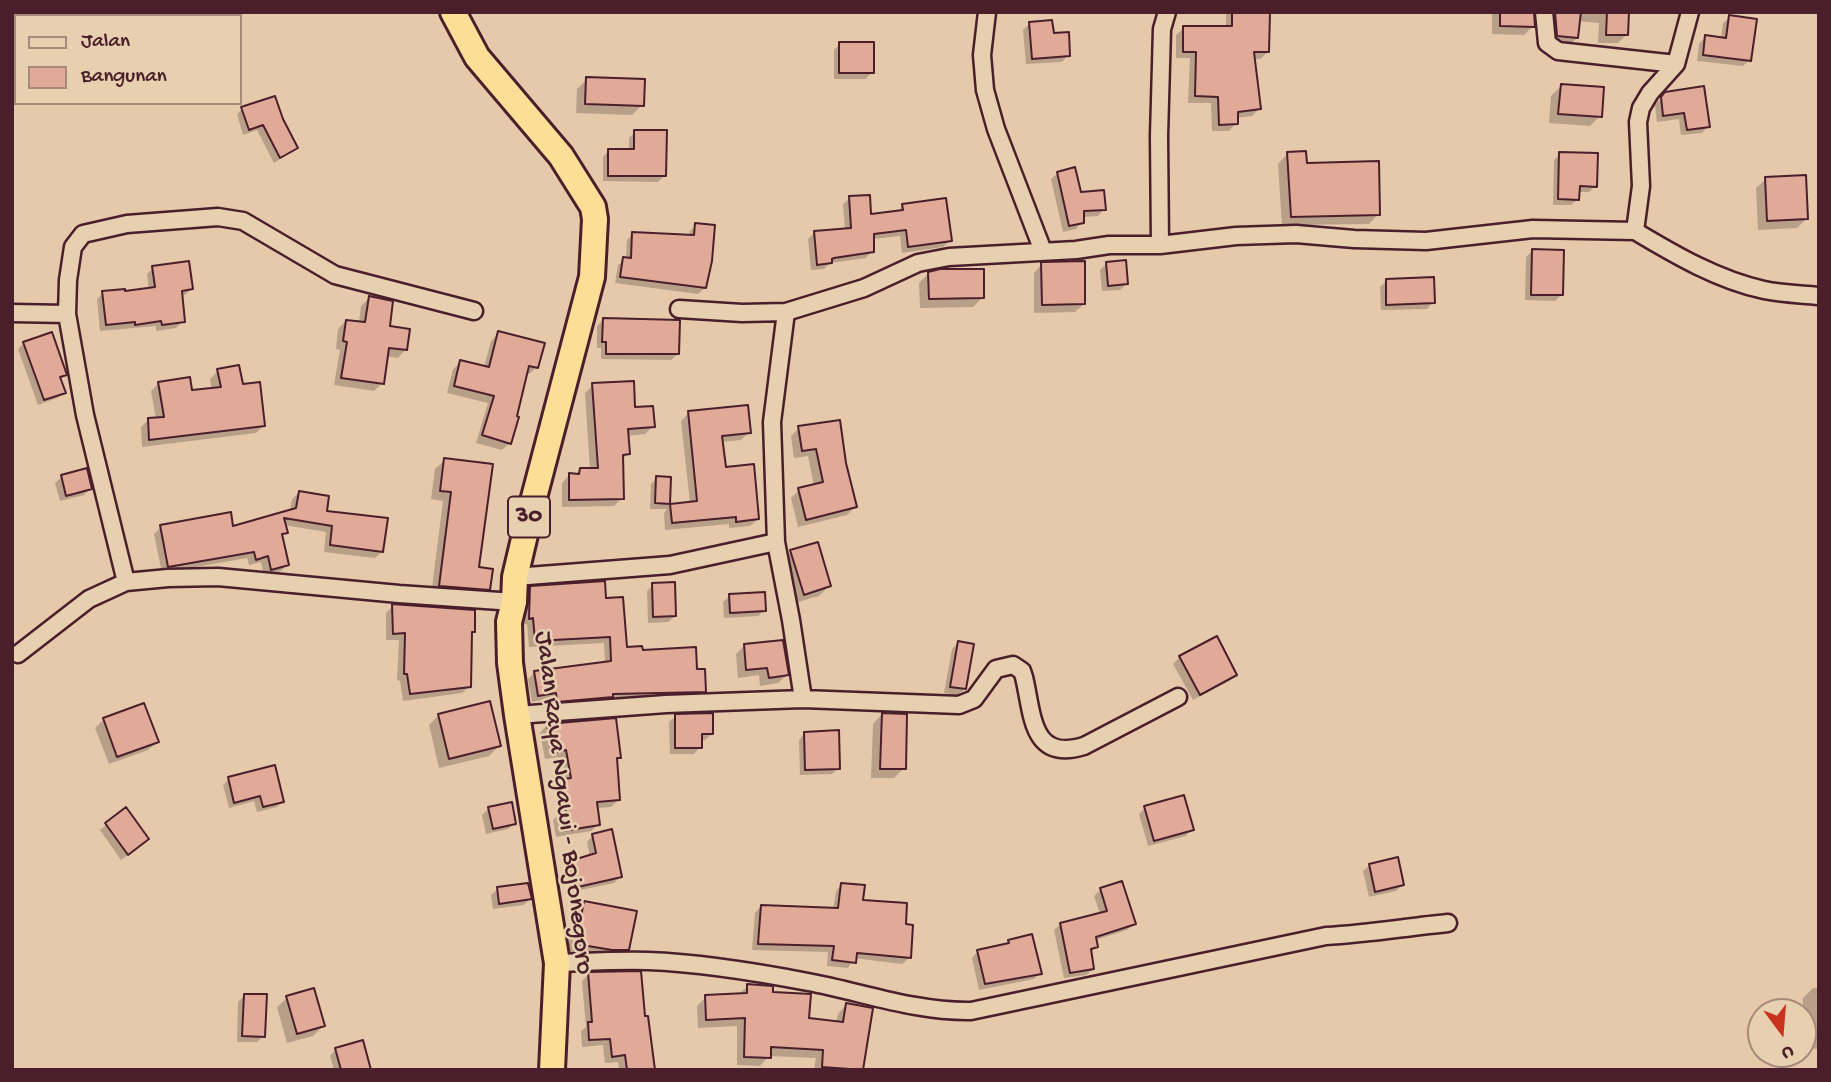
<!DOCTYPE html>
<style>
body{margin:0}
#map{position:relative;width:1831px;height:1082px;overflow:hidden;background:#e6c8ab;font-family:"Gochi Hand",sans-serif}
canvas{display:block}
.frame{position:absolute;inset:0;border:14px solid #4a1f2b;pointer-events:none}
.legend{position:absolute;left:14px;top:14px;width:228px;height:91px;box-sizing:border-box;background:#e7d0b0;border:2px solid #a8897b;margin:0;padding:9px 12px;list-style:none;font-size:21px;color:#4a1f2b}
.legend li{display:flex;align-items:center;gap:14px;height:35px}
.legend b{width:35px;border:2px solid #a8897b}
.north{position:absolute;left:1747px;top:998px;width:70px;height:70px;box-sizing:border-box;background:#e7d0b0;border:2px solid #a8897b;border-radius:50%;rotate:164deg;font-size:19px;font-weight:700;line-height:28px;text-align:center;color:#4a1f2b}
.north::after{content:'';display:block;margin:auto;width:24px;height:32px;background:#c8321e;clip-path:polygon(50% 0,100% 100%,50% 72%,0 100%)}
</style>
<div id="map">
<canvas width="1831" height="1082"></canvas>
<div class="frame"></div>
<ul class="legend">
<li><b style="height:9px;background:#e7d0b0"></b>Jalan</li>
<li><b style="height:19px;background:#e1aa98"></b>Bangunan</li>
</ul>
<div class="north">U</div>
</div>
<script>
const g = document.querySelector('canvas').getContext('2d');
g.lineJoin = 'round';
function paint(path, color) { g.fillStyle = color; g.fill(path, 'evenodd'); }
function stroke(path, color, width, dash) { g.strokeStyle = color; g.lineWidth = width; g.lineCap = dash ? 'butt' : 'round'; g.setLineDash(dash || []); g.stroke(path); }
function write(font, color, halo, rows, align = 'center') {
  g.font = font + ' "Gochi Hand",sans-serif'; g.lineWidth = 5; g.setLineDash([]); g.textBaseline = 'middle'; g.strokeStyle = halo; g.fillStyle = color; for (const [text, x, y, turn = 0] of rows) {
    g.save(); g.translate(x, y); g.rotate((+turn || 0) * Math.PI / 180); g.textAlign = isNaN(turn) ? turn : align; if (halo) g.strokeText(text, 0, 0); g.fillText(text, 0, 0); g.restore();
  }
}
paint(new Path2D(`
 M1226,12H1268V52L1260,59H1253L1259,109L1252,116L1236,118V123L1229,131H1212L1211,103H1188L1190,58H1176V35L1184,28H1226Z
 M1492,12H1533V26L1524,35L1492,34Z
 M1539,12H1627L1626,35L1618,43H1598L1599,23L1578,21L1577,38L1568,46L1549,44Z
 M1730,17L1749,60L1743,66L1697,61L1699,44L1705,37L1721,39L1723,23Z
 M1029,24L1052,35L1068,55L1062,62L1026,64L1023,30Z
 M840,44L872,72L866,79H834V50Z
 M587,79L642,105L632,115L576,113L577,89Z
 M1561,86L1600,116L1590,126L1549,123L1551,96Z
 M1666,93L1708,126L1702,133L1681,135L1679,119L1657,122L1655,105Z
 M242,109L281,119L296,148L274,163L257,130L243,135L237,114Z
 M635,132L664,176L658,182L603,181V157L609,150L629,151V138Z
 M1287,154L1305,164L1378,214L1369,224L1282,225L1278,164Z
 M1560,154L1595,186L1589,192H1578V199L1571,205H1553L1554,160Z
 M1058,173L1079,194L1104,209L1098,216L1082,217V222L1076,229L1063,232L1051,179Z
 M1766,179L1807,218L1797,228L1758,230L1756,188Z
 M850,198L869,216L896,213L903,206L950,241L943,247L902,253L900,236L873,239L872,251L866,258L830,263L824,269L811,270L808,239L815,232L845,230L843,204Z
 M696,225L705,288L698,294L615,283L618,265L626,259L627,240L633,234L689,237L690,231Z
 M1533,250L1561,295L1555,301L1525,300L1526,257Z
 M1042,264L1084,304L1075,312L1034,313V273Z
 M1106,264L1127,283L1120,290L1102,291L1100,270Z
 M153,268L191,289L185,295L180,296L183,321L176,328L156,331V326L100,331L97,299L103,293H124L149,290L147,274Z
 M929,273L983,297L973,307L920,308L919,283Z
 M1386,281L1433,302L1427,309L1381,310L1380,287Z
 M369,298L405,350L398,358L386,356L382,383L374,391L334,385L340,350L336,349L338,329L346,321L359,323L361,306Z
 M603,320L678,354L671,360L601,359V348H597V326Z
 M499,333L537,367L529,374L525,373L510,443L502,450L476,443L488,403L447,393L453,369L461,362L484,367L491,341Z
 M24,343L65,374L59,380L64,392L57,398L38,405L18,349Z
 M218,371L242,386L264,425L256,433L142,447L141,427L149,419H156L151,391L159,383L191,392L212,389L210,379Z
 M593,385L633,409L653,426L645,434L627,436L628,454L621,460L622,498L614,506L562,507V483L569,475L575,476L581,470H590L585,393Z
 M689,413L749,432L741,440L721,442L724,469L758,519L750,526L729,528V524L665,530L664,513L667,509H650L651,484L657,478H669L668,505L690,503L681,421Z
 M839,422L855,507L847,515L798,527L791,498L799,490L814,486L808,456L794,458L791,436L799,428Z
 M445,460L477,569L489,589L479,598L431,595L443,501L431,499L435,469Z
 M62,477L90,489L84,495L60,501L55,483Z
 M299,493L382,551L375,558L324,552L326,532L284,525L286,532L281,537L287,565L281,571L264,575L261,562L249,565L247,558L162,573L154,534L161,527L232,528L290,512L292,499Z
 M791,552L829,586L819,596L794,603L781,561Z
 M653,585L675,616L668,622L648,623L647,591Z
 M530,588L605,600L625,649L641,652L705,691L698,698L608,700L605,703L551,707L550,698L532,702L528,679L535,672L605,663L604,643L529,647L527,624L523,625V595Z
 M730,596L764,610L758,616L724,618L723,602Z
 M393,606L473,632L470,635V686L462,693L403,701L400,681L397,680L399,640H386V613Z
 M1216,638L1235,674L1229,681L1193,700L1173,664L1180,657Z
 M958,643L965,689L958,695L944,693L952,649Z
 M745,645L787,675L778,683L760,686L759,675L738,678L736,654Z
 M882,714L904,768L894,778H871L873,724Z
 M439,715L499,746L489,756L439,768L429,725Z
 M676,716L712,734L705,740H700V747L694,754H670L669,722Z
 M104,719L157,742L148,750L109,764L95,728Z
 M547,725L619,757L616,761L618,800L611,807L596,808L599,824L591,831L556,837L553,820L559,814L558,788L564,782L559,757L545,759L540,733Z
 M805,733L838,768L832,774L800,775L799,740Z
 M229,779L282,801L277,807L257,812L254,801L229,808L223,785Z
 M1145,808L1192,829L1186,836L1148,846L1139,814Z
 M488,809L515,823L508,829L486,834L482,815Z
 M125,810L141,845L121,860L100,830Z
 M593,835L620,877L614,883L571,892L565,869L571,863L590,857L587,842Z
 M1370,865L1402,885L1396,891L1369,897L1363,871Z
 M842,884L861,902L904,926L909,958L902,964L854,958L848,968L827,966L828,952L752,950L755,913L761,906L833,910L836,891Z
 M498,889L530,899L524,905L493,909L491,895Z
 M1101,889L1134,923L1127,930L1095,940L1097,947L1090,953L1093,969L1086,975L1064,978L1054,930L1061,924L1100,914L1094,896Z
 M585,903L628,949L618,959L601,960L567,953L575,913Z
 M1009,941L1040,973L1034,979L979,990L972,958L978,951L1005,945Z
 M589,974L643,1018L653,1070H619L618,1062L605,1063L603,1045L582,1047L581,1031L586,1027L582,981Z
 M748,986L807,1020L836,1023L838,1014L846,1005L862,1070H814L816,1058L769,1056L760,1066L737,1065V1026L698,1028L697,1006L706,997L739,994Z
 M1813,988H1819V1049L1803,1048V998Z
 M245,995L263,1036L257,1042H237L238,1002Z
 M287,998L323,1026L313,1036L287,1043L277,1007Z
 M336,1049L368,1070H334L330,1056Z`), '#0003');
const building = new Path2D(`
 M1232,12H1270L1269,52H1254L1261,109L1238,112V124L1219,125L1218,97L1195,96L1196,52H1183V26H1232Z
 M1500,12H1534L1535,27L1500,26Z
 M1555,12H1581L1578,38L1557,36Z
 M1607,12H1629L1628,35H1606Z
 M1729,15L1757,19L1751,61L1703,55L1705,35L1726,38Z
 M1052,20L1054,33L1069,32L1070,56L1032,59L1029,22Z
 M839,42H874V73H839Z
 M586,77L645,79L644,106L585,104Z
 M1561,84L1604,87L1602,117L1558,114Z
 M1704,86L1710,127L1687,130L1684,113L1663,116L1661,97L1665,92Z
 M275,96L283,119L298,148L280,158L263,125L249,130L241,107Z
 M634,130H667L666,176H608V149H634Z
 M1306,151L1307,163L1379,161L1380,215L1291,217L1287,152Z
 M1559,152L1598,153L1597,187L1580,186L1579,200L1558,199Z
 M1075,167L1081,192L1104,190L1106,210L1084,211V223L1069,226L1057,172Z
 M1806,175L1808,219L1767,221L1765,177Z
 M870,195L871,214L903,210L902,204L946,198L952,241L908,247L906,230L874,234V252L834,258L832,259V263L817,265L814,231L851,228L849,196Z
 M695,223L715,225L712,261L706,288L620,277L623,257L631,258L632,232L694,235Z
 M1532,249L1564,250L1563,295H1531Z
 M1126,260L1128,284L1108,286L1106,262Z
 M189,261L193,289L182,291L185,322L162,325L161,321L135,325V322L106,325L102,291L125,289V291L155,287L152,266Z
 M1085,261V304L1042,305L1041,262Z
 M940,269H984V298L929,299L928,272Z
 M1434,277L1435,303L1386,305V279Z
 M369,296L393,301L390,326L410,329L407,350L389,348L384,384L341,378L347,342L343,341L346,320L365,322Z
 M603,318L680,320L679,354H606V342H602Z
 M498,331L545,343L538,368L529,366L517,416L519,417L511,444L482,435L494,396L454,386L460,360L489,367Z
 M52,332L67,375L60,377L66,393L44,400L23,342Z
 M239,365L243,384L260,382L265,426L149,440L148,418L164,417L158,382L190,377L192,390L221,387L217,369Z
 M634,381L635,407L653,406L655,427L628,429L630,454L623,455L624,499L569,500V473L579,474L580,468H598L592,383Z
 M748,405L751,433L722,436L726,467L754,464L759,519L736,522V517L672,523L670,504L697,501L688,411Z
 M840,420L846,463L857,507L806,520L798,488L823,482L816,449L802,451L798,426Z
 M444,458L493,464L479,567L493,569L490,590L439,586L451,492L440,491Z
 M87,468L92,489L66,496L61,475Z
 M656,476L671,477L670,504L655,503Z
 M299,491L329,496L327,511L388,518L383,552L330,545L332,526L284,518L288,533L282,534L289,565L271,570L268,556L256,560L254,552L168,567L160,525L231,512L233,526L296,508Z
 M818,542L831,586L804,595L790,550Z
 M605,581L606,598L623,597L627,647L642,646L643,650L696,647L697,669H705L706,692L613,694V697L557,702L556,693L538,696L534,671L611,661L610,637L535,641L533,618L529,619L530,586Z
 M675,582L676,616L653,617L652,583Z
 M765,592L766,611L730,613L729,594Z
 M392,604L475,610V632H472L471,687L410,694L407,674H404L405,633L393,634Z
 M1217,636L1237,675L1200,695L1179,656Z
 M783,640L789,675L769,678L767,668L746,670L744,644Z
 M958,641L974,644L966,689L950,687Z
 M490,701L501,746L449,759L438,714Z
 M144,703L159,742L117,757L103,718Z
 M713,713V734H702V748H675V714Z
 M882,713L907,714L906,769H880Z
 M616,718L621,758H617L620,800L597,802L600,825L563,831L560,811L566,810L564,779L571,778L566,750L552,753L547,724Z
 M839,730L840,769L805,770L804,732Z
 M275,765L284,802L263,807L260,796L234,803L228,777Z
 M1184,795L1194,830L1154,841L1144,806Z
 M512,802L516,824L493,829L488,807Z
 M126,807L149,839L128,855L105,823Z
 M612,829L622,877L578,887L570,861L596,853L592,834Z
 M1398,857L1404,885L1375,892L1369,864Z
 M1122,881L1136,924L1096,937L1098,947L1091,949L1094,969L1070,973L1060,923L1107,911L1100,888Z
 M528,883L532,899L499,904L497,887Z
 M841,883L865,885L863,900L907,903L906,924L913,925L911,958L857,953L856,963L832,960L834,946L758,944L761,905L838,908Z
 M584,901L637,911L629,950H612L576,944Z
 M1032,934L1042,974L985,984L977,950L1009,943L1008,940Z
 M641,971L645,1016H648L655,1070H627L625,1055L612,1057L610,1039L589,1040L588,1022H592L588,972Z
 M747,984L773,986V992L811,994L809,1018L843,1022L846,1003L873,1008L863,1070L822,1067L823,1050L771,1047V1058L744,1057L745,1018L706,1020L705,995L747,993Z
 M314,988L325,1026L297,1034L286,996Z
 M244,994H267L265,1037L242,1036Z
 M363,1040L371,1070H341L335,1048Z`);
paint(building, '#e1aa98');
stroke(building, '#4a1f2b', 2);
const minor = new Path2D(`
 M987,12L982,55L985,90L996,129L1043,251
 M1544,12L1547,43L1558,51L1676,64
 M1635,231C1675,255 1718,280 1764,290C1782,294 1801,294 1819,296
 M1160,245L1159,136L1162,29L1167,12
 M679,309L742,313L786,312L864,288L918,263L949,257L1076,250L1109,245H1160L1236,236L1296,234L1354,239L1426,241L1533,229L1635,231L1641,186L1638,122L1641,108L1650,93L1676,64L1690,12
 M786,312L772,422L776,542L791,620L803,699
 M12,313L67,314
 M515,577L670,565L776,542
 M126,582L85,415L67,314L68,280L73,247L83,234L127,224L218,217L243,221L335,275L474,311
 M18,654L89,599L126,582L168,578L218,577L399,594L514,602
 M517,715L666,704L803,699L959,705L974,699L996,669L1013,665L1022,671L1024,677C1033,715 1031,762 1084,746L1178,697
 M557,963C587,962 618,960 648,961C701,963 756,972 808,982C862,992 915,1012 971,1011L1326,936C1367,934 1407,927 1448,923`);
const highway = new Path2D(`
 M453,12L477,57L561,156L593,207L595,219L592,277L531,509L515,577L514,602L509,622L510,663L517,715L557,963L552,1070`);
stroke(minor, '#4a1f2b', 21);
stroke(highway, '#4a1f2b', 30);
stroke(minor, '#e7d0b0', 16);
stroke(highway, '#fcde96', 24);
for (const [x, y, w] of [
 [529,517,42]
]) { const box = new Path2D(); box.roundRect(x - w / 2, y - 20.5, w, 41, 5); g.fillStyle = '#e7d0b0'; g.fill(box); stroke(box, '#4a1f2b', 2); }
write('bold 24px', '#4a1f2b', null, [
 ["30",529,517]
]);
write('26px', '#4a1f2b', '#e7d0b0', [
 ["Jalan Raya Ngawi - Bojonegoro",562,803,83]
]);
</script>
